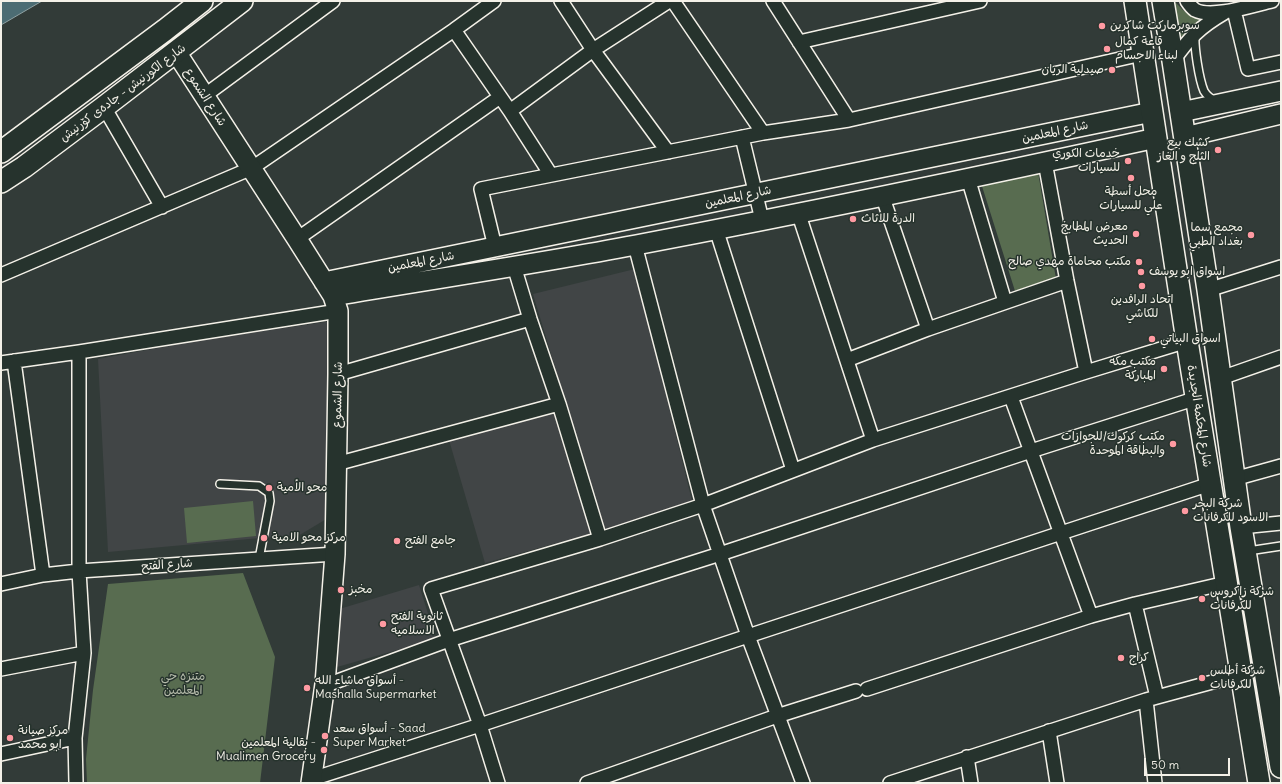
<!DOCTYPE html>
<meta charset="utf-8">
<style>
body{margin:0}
#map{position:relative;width:1282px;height:784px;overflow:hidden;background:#323b38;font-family:Delius,sans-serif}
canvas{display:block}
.frame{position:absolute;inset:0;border:2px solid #f4f1e8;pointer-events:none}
.scale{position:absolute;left:1144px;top:758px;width:86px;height:18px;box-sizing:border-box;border:2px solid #f4f1e8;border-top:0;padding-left:5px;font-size:12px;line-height:14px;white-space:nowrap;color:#f4f1e8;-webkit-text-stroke:3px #26332d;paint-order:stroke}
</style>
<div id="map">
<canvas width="1282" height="784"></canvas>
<div class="frame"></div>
<div class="scale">50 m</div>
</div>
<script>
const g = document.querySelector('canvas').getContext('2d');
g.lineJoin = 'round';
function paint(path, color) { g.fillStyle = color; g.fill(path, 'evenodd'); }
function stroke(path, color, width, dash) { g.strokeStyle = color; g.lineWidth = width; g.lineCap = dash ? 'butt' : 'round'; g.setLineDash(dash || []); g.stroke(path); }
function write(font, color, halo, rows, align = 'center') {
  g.font = font + ' Delius,"Playpen Sans Arabic",sans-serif'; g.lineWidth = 3; g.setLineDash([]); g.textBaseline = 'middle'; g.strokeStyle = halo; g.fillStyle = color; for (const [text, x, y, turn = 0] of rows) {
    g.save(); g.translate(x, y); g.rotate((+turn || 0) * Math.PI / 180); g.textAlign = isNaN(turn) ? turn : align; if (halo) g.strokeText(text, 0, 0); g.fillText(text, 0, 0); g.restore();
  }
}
paint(new Path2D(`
 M635,269L693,505L604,531L533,294Z
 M332,321L328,518L298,536L260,538L108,552L98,359L196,341Z
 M557,413L593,533L485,563L449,440Z
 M419,585L436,639L330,669L336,610Z`), '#414546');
paint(new Path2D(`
 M1175,2L1183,10L1200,20L1193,26L1178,40Z
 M1038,172L1056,279L1015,291L981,183Z
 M253,501L256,536L187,543L184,508Z
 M243,573L275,657L260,783H87L86,759L93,690L108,584Z`), '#586c50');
const water = new Path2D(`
 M1,1H42L1,25Z`);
paint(water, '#4c6c73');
stroke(water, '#8fa1a2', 1);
const lane = new Path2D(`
 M1195,34C1194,47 1199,79 1204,91C1207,96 1211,99 1216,101
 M220,484L259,486L269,493L270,501L259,559
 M1248,551L1281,546`);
const street = new Path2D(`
 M561,1L593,50L668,152
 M673,1L763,133
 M773,1L849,120
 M1187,1C1189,4 1192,8 1195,10C1212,19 1254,5 1272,1
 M1234,10L1248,69L1281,62
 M454,30L510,111L551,175
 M799,42L980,1
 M1173,61C1189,38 1200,27 1224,13
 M204,96L333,1
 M104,107L162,207
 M510,111L593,50L669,1
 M742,137L762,220
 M1045,162L1067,281L1086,372
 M968,178L1005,302
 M882,195L928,329
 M798,212L873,440
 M716,229L793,470
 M297,239L500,97
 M635,245L703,505L748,636L803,783
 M495,247L481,189L763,133L849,120L1142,54
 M514,266L530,319L559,404L600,539
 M1,275L252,168L454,30L494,1
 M1208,290L1281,267
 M847,360L928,329L1067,281
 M14,361L43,575
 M1,363L79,352L338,311
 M338,374L530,319
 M1221,378L1281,357
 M1011,397L1091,616
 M336,464L559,404
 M1234,479L1281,466
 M1241,527L1281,523
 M1,584L43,575L79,571L335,554
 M1135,604L1157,697
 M1,669L84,653
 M325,684L332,683L449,640L720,554L1031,451L1197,398
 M867,689L1091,616L1135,604L1226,583
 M1146,700L1155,783
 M1049,731L1057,783
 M1,754L75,738
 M967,757L971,783
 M312,779L480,725L748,636L1210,484
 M76,783L75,738L84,653L79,571V352
 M498,783L480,725L431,589L600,539L703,505L873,440L1086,372L1187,341
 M587,783L777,716L856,691
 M890,783L1146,700L1242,674`);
const secondary = new Path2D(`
 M176,52L297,239L333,296L338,311V374L335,554L325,684L311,783
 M1181,112L1281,91
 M1185,137L1281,114
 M324,282L1152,112
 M333,296C434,279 535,264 636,245C810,212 983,176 1156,138`);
const primary = new Path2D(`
 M1135,1L1187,341L1259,783
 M1163,1L1173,61L1208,290L1241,527L1281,767
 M1,152L165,30L202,1
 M1,182L24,167L104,107L242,1`);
stroke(lane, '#f4f1e8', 10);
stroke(street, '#f4f1e8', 16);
stroke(secondary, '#f4f1e8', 22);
stroke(primary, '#f4f1e8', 24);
stroke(lane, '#26332d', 7);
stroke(street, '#26332d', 13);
stroke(secondary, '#26332d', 19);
stroke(primary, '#26332d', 21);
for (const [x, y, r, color] of [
 [1102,26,4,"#ff9aa2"],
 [1107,49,4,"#ff9aa2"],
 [1112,70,4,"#ff9aa2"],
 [1218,150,4,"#ff9aa2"],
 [1128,161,4,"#ff9aa2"],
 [1131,178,4,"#ff9aa2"],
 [853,219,4,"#ff9aa2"],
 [1136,234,4,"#ff9aa2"],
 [1251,235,4,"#ff9aa2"],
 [1139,262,4,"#ff9aa2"],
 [1141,272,4,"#ff9aa2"],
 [1142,286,4,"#ff9aa2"],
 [1152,339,4,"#ff9aa2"],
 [1164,369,4,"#ff9aa2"],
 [1173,444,4,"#ff9aa2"],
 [269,488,4,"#ff9aa2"],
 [1185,511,4,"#ff9aa2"],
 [264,538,4,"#ff9aa2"],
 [397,541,4,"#ff9aa2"],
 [341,590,4,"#ff9aa2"],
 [1202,599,4,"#ff9aa2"],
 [383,624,4,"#ff9aa2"],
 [1121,658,4,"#ff9aa2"],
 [1202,678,4,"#ff9aa2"],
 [307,688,4,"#ff9aa2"],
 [325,736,4,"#ff9aa2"],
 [10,738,4,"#ff9aa2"],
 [324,750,4,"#ff9aa2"]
]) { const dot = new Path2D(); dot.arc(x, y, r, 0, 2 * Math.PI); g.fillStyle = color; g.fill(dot); stroke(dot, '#26332d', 1.5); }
write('12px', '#f4f1e8', '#26332d', [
 ["سوبرماركت شاكرين",1110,26],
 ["قاعة كمال",1115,42],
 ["لبناء الاجسام",1115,56],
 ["صيدلية الريان",1104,70,"right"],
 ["كشك بيع",1210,143,"right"],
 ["الثلج و الغاز",1210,157,"right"],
 ["خدمات الكوري",1120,154,"right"],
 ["للسيارات",1120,168,"right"],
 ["محل أسطة",1131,192,"center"],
 ["علي للسيارات",1131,206,"center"],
 ["الدرة للاثاث",861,219],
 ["معرض المطابخ",1128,227,"right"],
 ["الحديث",1128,241,"right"],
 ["مجمع سما",1243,228,"right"],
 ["بغداد الطبي",1243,242,"right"],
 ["مكتب محاماة مهدي صالح",1131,262,"right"],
 ["اسواق ابو يوسف",1149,272],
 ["اتحاد الرافدين",1142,300,"center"],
 ["للكاشي",1142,314,"center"],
 ["اسواق البياتي",1160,339],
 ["مكتب مكه",1156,362,"right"],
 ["المباركة",1156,376,"right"],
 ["مكتب كركوك/للجوازات",1165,437,"right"],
 ["والبطاقة الموحدة",1165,451,"right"],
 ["محو الأمية",277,488],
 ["شركة البحر",1193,504],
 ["الاسود للكرفانات",1193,518],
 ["مركز محو الامية",272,538],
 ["جامع الفتح",405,541],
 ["مخبز",349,590],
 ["شركة زاكروس",1210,592],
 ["للكرفانات",1210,606],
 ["ثانوية الفتح",391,617],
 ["الاسلاميه",391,631],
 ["كراج",1129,658],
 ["شركة أطلس",1210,671],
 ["للكرفانات",1210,685],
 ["أسواق ماشاء الله -",315,681],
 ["Mashalla Supermarket",315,695],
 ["أسواق سعد - Saad",333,729],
 ["Super Market",333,743],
 ["مركز صيانة",18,731],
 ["ابو محمد",18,745],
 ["بقالية المعلمين -",316,743,"right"],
 ["Mualimen Grocery",316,757,"right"]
], 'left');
write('12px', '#f4f1e8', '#26332d', [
 ["شارع الكورنيش - جادەی کۆرنیش",123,93,-37],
 ["شارع الشموع",205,97,57],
 ["شارع المعلمين",1055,132,-12],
 ["شارع المعلمين",738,197,-12],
 ["شارع المعلمين",421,262,-11],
 ["شارع الشموع",338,395,-89],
 ["شارع المحكمة الجديدة",1199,416,81],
 ["شارع الفتح",167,565,-4]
]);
write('12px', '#b6bcab', '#26332d', [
 ["متنزه حي",183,677],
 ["المعلمين",183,691]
]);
</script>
